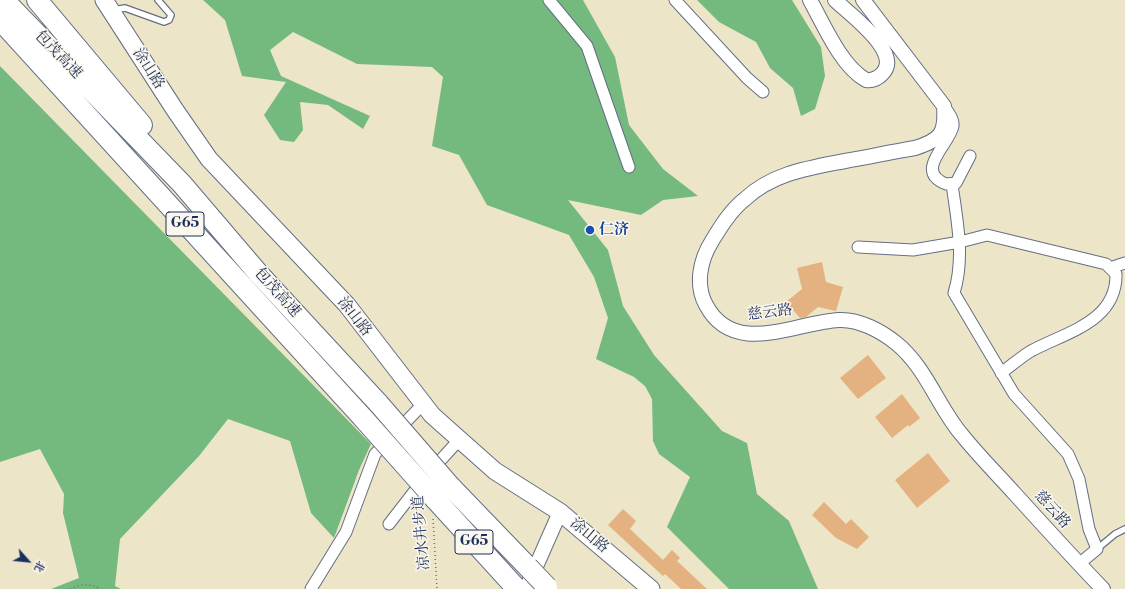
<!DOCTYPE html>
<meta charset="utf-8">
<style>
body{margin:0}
#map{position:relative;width:1125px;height:589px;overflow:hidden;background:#ede5c7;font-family:"Libre Bodoni","Noto Serif SC",serif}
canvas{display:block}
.north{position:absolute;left:8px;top:541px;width:40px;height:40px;-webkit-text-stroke:3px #fbf7ec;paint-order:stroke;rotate:117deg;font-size:11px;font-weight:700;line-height:16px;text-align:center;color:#1b2f5e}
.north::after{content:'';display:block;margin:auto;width:14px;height:18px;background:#1b2f5e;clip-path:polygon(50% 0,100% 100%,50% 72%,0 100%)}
</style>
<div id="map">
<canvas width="1125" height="589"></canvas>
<div class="north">北</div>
</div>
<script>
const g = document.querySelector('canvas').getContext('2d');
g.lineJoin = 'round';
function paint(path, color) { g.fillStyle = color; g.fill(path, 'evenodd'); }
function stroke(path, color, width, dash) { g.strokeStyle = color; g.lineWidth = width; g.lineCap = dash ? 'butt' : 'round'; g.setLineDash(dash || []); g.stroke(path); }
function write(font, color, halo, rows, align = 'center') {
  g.font = font + ' "Libre Bodoni","Noto Serif SC",serif'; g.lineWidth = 3; g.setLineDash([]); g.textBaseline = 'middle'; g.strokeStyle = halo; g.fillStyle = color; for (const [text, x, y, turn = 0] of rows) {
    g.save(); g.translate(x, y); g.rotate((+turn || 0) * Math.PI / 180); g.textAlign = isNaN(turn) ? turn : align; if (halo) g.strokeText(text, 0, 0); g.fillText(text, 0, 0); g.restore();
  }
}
paint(new Path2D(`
 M203,0H583L615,57L629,125L663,169L698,196L663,200L641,215L568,200L608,250L623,306L654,355L722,431L747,443L757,494L789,521L818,589H729L667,527L690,477L659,454L653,441L652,399L645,386L634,377L596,359L608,318L594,277L569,235L487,205L459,155L432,146L443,77L432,67L357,64L293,32L270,50L281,76L370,116L363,129L328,105L300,102L303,130L294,142L280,140L264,115L286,82L242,76L225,20Z
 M697,0H792L821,47L825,76L815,109L801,116L793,88L770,68L756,42L719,22Z
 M0,66L371,444L359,470L334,538L311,513L290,441L228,419L199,456L120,539L115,586L121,589H51L79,578L63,513L64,494L40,449L0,462Z`), '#74b97e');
paint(new Path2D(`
 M822,262L826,282L843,287L836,311L818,307L806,317L800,318L786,302L802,289L797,268Z
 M868,355L886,378L858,399L840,378Z
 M902,394L920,418L909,427L908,425L892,438L875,417Z
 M928,453L950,481L917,508L895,480Z
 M824,502L846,524L851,519L869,537L857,549L836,538L812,515Z
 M623,509L636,521L630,529L663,560L672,550L680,558L677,561L707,589H681L665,574L663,576L608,525Z`), '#e4b281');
const service = new Path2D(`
 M113,10L125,8L164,22L169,20L171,15L158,0
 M1097,549L1115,534L1125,529`);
const minor = new Path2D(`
 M549,0L587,46L629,167
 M675,0L747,78L763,92
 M944,106C948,112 954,119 953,126C950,144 913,171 946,184L956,183L970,156
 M952,184C957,221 965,257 954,293L1014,394L1068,454L1079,479L1089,529L1097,549L1079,564
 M858,247L913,250L960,242L987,235L1106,264L1116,274C1117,322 1066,332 1031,351C1021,357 1011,366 1001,373
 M1110,268L1125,263
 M389,524L427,475L459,440
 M311,589L346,532L375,454L423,404`);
const tertiary = new Path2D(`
 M810,0C824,25 841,66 866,80C873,81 878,78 882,74C904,53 848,13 835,0
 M863,0L944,106C946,133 941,140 915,148C891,152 868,157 845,161C809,168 773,173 745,199C731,210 721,226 712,241C700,260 695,285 706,305C734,358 796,322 839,320C859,319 881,331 896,343C926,367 938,407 962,435C978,455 997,474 1015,494C1044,526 1073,558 1103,589
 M526,589L560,512`);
const primary = new Path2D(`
 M104,0L175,110L209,159L347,305L432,415L495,471L560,512L651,589`);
const motorway = new Path2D(`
 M4,0L182,184L258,273L379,404
 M37,0L142,125
 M0,20L363,418
 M450,486L528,567
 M435,499L517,589`);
stroke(service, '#646f83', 8);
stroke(minor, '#646f83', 13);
stroke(tertiary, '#646f83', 16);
stroke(primary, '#646f83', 19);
stroke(motorway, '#646f83', 22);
stroke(new Path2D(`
 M433,519L437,589
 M70,589C81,584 90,583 101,589`), '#646f83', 1.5, [1, 3]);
stroke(service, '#fff', 5.5);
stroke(minor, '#fff', 11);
stroke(tertiary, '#fff', 14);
stroke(primary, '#fff', 17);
stroke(motorway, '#fff', 20);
const motorwayBridge = new Path2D(`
 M379,404L450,486
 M363,418L435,499
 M528,567L547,587`);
stroke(motorwayBridge, '#646f83', 22, []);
stroke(motorwayBridge, '#fff', 20);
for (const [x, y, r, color] of [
 [590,230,5,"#1a4fb4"]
]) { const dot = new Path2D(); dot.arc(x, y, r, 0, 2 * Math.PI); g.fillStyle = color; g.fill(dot); stroke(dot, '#fbf7ec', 1.5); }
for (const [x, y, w] of [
 [185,224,38],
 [474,542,38]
]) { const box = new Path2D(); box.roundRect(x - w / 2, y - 12, w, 24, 3); g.fillStyle = '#fbf7ec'; g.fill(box); stroke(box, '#1b2f5e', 1); }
write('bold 14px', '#1b2f5e', null, [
 ["G65",185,224],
 ["G65",474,542]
]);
write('15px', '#1b2f5e', '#fbf7ec', [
 ["包茂高速",58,55,46],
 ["涂山路",148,69,57],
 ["包茂高速",277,293,48],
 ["慈云路",770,313,-7],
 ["涂山路",354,317,52],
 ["慈云路",1052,510,48],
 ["凉水井步道",422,533,-95],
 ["涂山路",589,536,40]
]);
write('bold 15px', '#164399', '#fbf7ec', [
 ["仁济",599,230]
], 'left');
</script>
